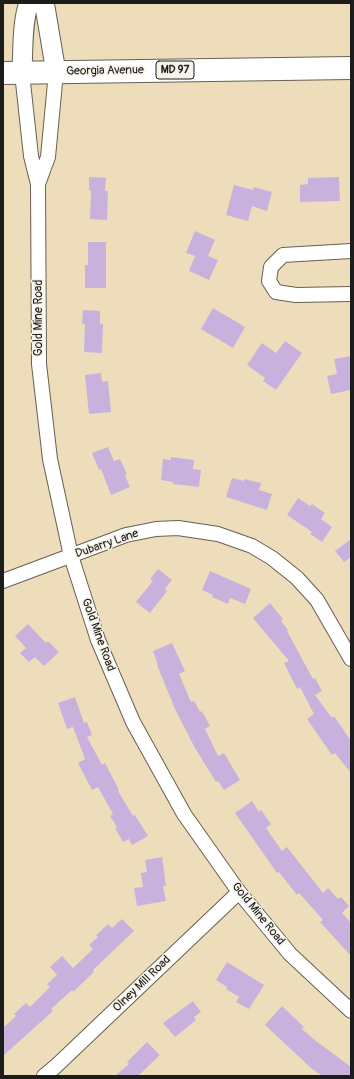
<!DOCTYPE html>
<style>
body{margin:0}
#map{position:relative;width:354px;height:1079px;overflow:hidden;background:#edb;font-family:Pangolin,sans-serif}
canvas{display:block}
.frame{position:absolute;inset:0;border:4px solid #1c1c1c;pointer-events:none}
</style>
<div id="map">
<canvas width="354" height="1079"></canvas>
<div class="frame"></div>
</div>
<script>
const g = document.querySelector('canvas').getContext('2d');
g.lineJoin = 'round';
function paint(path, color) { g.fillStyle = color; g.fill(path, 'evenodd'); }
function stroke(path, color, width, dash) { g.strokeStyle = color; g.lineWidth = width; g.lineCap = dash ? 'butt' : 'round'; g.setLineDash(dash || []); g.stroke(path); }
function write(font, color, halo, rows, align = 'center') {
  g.font = font + ' Pangolin,sans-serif'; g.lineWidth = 3; g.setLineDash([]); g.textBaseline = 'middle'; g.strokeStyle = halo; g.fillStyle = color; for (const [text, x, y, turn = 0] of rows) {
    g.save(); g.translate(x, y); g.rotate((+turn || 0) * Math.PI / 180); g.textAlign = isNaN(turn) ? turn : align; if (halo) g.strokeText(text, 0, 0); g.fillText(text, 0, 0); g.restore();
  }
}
paint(new Path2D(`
 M89,177L106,178L105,191H108L107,220L90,219L91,191L89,190Z
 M339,177L340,201L300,202V185L308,184V178Z
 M234,185L253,190L254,187L272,192L267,211L252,206L248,221L226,215Z
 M195,231L215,240L208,256L218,260L209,280L189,271L195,256L186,253Z
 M88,242H106V288H85V265H88Z
 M213,308L245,327L233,348L201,329Z
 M83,310L100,311V324H103L102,353L84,352L85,324H82Z
 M285,341L302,353L276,390L263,381L265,378L247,365L262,343L276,353Z
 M351,356V390L331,394L327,376L337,374L334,359Z
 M101,373L102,382L108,381L111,412L89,414L85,375Z
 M108,447L114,461L120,459L127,474L125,475L130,487L111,495L101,469L99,470L92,453Z
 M171,457L194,460L193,469L201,470L199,487L173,484V482L161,480L163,459L171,460Z
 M232,478L244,481V479L261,483L259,490L272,494L267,510L226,497Z
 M298,498L310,506L312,504L325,513L321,519L332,527L322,542L310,534L312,532L287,515Z
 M351,539V557L344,562L335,551Z
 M158,569L172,580L165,589L167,591L150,613L136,602L153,581L150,579Z
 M210,571L251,589L245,604L230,598L228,604L212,597L213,595L202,590Z
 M270,603L283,619L281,621L288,630L287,631L313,679L315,678L322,691L315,695L332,718L334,716L351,741V773L335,753L332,755L307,719L314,714L300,687L297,689L284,663L289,661L253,618Z
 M28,624L46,643L48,641L59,652L44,666L35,657L29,662L20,653L26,648L15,636Z
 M172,643L185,671L179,674L191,702L194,701L200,712L202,711L210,726L205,729L218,756L224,753L240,780L224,790L218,781L216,782L195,748L175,709L157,665H158L153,651Z
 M75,697L84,723L87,722L92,735L87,737L102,765L105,763L119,790L118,791L133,816L135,815L148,836L132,845L129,839L123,842L115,828L117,827L110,816L113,814L98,787L92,790L78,763L85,759L73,727L67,729L58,703Z
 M252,801L259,812L261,810L271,824L266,828L282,851L287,847L323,893L328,888L338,899L341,897L349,906L342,913L351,923V956L320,922L323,920L299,893L297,895L279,872L277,873L235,813Z
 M162,857L166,886H163L166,901L137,906L134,888L143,887L141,873L147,872L145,860Z
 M122,919L134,931L93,970L94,972L73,992L72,990L51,1009L53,1011L3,1056V1028L16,1016L14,1014L26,1003L30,1007L50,987L47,984L57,975L50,967L62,956L73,968L93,949L89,945L98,937L96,935L108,924L112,928Z
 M227,962L264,985L249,1009L236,1002L239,997L226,989L227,987L216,980Z
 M193,1001L201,1012L194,1017L196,1020L175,1037L163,1023Z
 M282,1006L304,1027L302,1029L316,1041L351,1067V1076H322L311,1068L265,1025Z
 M147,1042L160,1055L138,1076H115L129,1064L127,1062Z`), '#c8b2dd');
const street = new Path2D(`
 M22,73L31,156L38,184L48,157L56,72
 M38,184L39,364L50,459L71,556L98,640L133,722L184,814L239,892L290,954L351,1011
 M351,251L283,255L271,267L269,281L276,292L296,295L351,294
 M3,581L126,535L156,529L178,528L218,534L252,546L272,558L297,578L317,600L351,659
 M44,1076L55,1067L239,892`);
const secondary = new Path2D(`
 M42,3L45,7L56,72
 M22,73C23,52 22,21 29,3`);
const primary = new Path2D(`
 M3,73L351,68`);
stroke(street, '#666054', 16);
stroke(secondary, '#666054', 21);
stroke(primary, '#666054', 24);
stroke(street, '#fff', 14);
stroke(secondary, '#fff', 19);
stroke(primary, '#fff', 22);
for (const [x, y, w] of [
 [175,70,38]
]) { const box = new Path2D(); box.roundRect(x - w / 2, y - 9, w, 18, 3); g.fillStyle = '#f7f3e8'; g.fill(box); stroke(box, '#1c1c1c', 1); }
write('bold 11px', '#1c1c1c', null, [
 ["MD 97",175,70]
]);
write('12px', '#1c1c1c', '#f7f3e8', [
 ["Georgia Avenue",105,71,-1],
 ["Gold Mine Road",39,318,-90],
 ["Dubarry Lane",107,544,-19],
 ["Gold Mine Road",98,635,70],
 ["Gold Mine Road",258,914,51],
 ["Olney Mill Road",142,984,-44]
]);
</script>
